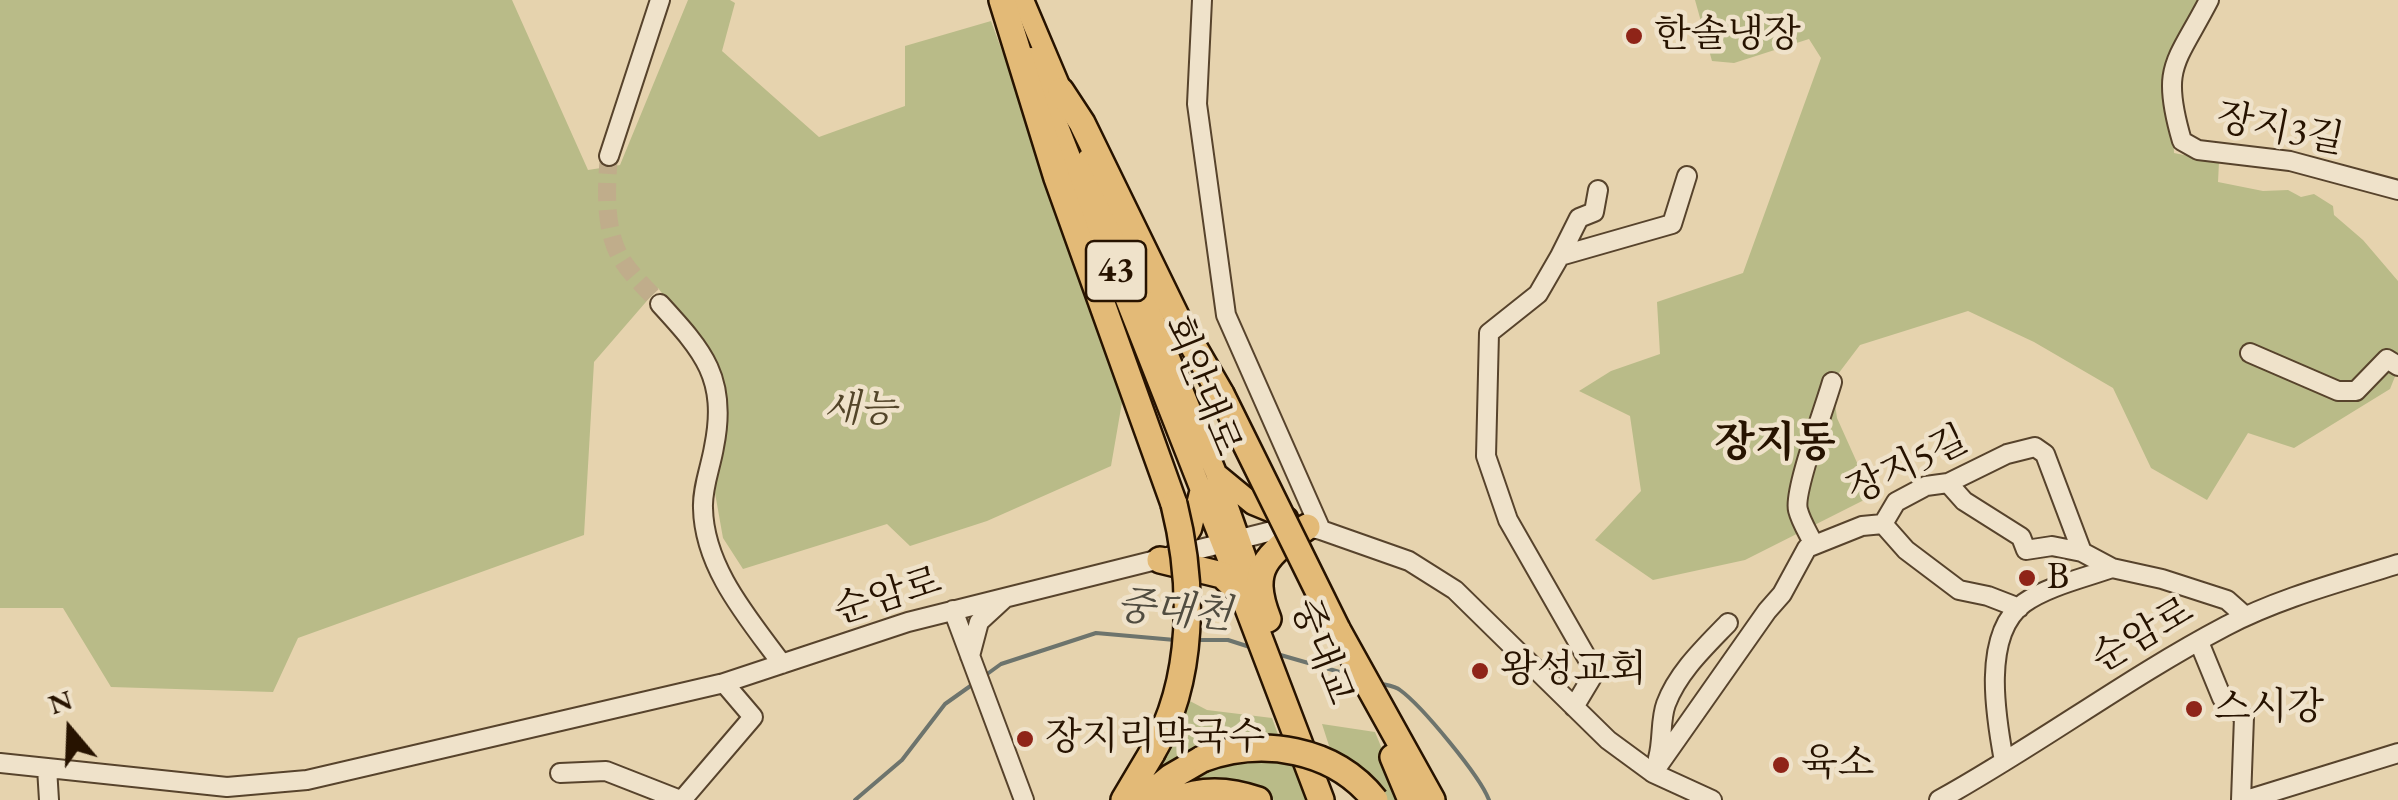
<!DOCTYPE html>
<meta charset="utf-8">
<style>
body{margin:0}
#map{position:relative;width:2398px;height:800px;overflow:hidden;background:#e6d3ae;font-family:"EB Garamond",serif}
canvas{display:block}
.north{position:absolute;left:20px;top:680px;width:100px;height:100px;-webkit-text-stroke:8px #efe2ca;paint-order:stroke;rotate:341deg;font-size:28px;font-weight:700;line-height:40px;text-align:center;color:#271300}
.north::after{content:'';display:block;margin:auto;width:35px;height:45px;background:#271300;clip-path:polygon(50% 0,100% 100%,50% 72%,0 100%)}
</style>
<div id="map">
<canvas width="2398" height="800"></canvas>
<div class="north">N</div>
</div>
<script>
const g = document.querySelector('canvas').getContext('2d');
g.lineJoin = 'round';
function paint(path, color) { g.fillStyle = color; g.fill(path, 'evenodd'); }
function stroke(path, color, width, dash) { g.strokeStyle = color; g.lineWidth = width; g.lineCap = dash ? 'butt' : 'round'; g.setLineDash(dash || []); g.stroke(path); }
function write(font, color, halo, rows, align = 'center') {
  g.font = font + ' "EB Garamond","Noto Serif KR",serif'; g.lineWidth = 9; g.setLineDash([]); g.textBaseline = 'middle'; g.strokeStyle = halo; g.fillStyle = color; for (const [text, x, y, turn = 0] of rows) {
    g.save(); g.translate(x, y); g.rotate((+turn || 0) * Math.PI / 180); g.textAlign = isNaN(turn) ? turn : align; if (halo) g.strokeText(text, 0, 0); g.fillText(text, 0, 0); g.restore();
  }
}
paint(new Path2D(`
 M0,0H512L588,170L620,165L688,0H730L735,3L722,51L819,137L905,106V46L991,21L1125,385L1111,466L987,521L910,546L887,524L743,569L723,538L715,493L719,392L699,342L658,288L594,362L584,535L298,638L273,692L111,687L63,608H0Z
 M1695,0H2202L2172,104L2174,153L2219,162L2218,182L2263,191L2288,190L2301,197L2314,194L2333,206L2334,215L2363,240L2398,281V369L2390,389L2294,448L2248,433L2207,500L2151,468L2113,388L2034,342L1968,311L1860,345L1832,382L1837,418L1872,496L1745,560L1653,580L1595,540L1641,491L1630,416L1579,391L1611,371L1660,354L1657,302L1743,273L1821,58L1809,39L1734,63L1712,61Z
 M1186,699L1207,710L1272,718L1280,740L1145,785Z
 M1322,724L1375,732L1403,800H1386L1332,755Z
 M1255,756L1295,761L1312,800H1274L1265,793L1169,784L1215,762Z`), '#b9bb88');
stroke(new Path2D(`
 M1194,640H1228L1253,648
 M1277,654L1350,675
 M983,677L1001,664L1096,633L1175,640
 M1378,683C1385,685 1395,686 1400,690C1422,706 1480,776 1489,800
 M855,800L902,760L945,704L976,682`), '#6d746d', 4);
stroke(new Path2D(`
 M609,156C606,188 604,232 622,260C632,276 648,290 660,304`), '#c0ad8b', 18, [18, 9]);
const minor = new Path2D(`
 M1202,0L1197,104L1226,315L1321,530
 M2209,0C2176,64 2160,66 2182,141L2198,150L2290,161L2398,190
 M609,156L660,0
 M1560,256L1579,218L1594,212L1598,190
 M660,304C703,351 728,378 714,447C711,466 702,488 703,508C704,568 749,619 782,664
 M2250,353L2338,391H2356L2387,359L2398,366
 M1948,483L1964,501L2021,537L2026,550L2052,546L2082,552
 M1883,524L1906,550L1959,590L1988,596L2019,608
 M1814,545C1809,534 1801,522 1798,510C1793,492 1825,407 1832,382
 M953,610L1024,800
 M2199,642L2222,698L2244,717L2241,800
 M970,656L979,622L1004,599
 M1574,707L1595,672L1508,520L1486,456L1489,333L1538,294L1560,256L1672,224L1687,176
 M1658,758C1663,741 1660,720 1666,704C1678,672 1705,647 1728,623
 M2004,761C1996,718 1981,634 2024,603C2048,586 2084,578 2112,568
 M0,763L227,787L307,780L724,683L908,622L1268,532L1307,527L1321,530L1409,561L1455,590L1608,740L1653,773L1712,800
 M47,768L49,800
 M560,773L606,771L680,800
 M1653,773L1767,611L1782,594L1807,548L1862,526L1883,524L1896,502L1926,486L1948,483L2007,454L2035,447L2045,454L2082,552L2112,568L2162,579L2227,600L2245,616
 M682,800L753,717L724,683
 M1939,800C2037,746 2127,678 2226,626C2279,598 2341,582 2398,564
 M2246,800L2398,753`);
const major = new Path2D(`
 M1023,0L1067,104
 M1031,58L1240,589
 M1088,159L1216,473L1258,593
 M1219,476L1253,504L1287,518
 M1178,550L1191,529L1201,489`);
const highway = new Path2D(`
 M1002,0L1057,178L1174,504
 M1061,91L1082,123L1177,318L1221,394
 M1160,560L1222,575L1243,595L1321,800
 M1268,619C1248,568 1267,555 1307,527
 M1337,629L1432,800
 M1393,757L1411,800
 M1124,800L1152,753
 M1143,800L1171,777L1202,759
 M1175,800C1203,788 1230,790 1258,800`);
stroke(minor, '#57432c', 22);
stroke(major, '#271300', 25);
stroke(highway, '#271300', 30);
stroke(minor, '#efe2ca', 18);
stroke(major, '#e3ba77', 20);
stroke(highway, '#e3ba77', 25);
const highwayBridge = new Path2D(`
 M1221,394L1337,629
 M1152,753C1195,680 1194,584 1174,504
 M1202,759C1262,737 1334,748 1375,800`);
stroke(highwayBridge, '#271300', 30, []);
stroke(highwayBridge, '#e3ba77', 25);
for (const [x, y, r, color] of [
 [1634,36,10,"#8f2418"],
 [2027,578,10,"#8f2418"],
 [1480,671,10,"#8f2418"],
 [2194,709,10,"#8f2418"],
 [1025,739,10,"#8f2418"],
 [1781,765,10,"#8f2418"]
]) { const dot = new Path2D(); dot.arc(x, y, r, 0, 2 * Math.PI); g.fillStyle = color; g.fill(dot); stroke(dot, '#efe2ca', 4); }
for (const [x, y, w] of [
 [1116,271,60]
]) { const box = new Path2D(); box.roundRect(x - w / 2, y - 30, w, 60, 8); g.fillStyle = '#efe2ca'; g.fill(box); stroke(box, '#271300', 2.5); }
write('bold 35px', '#271300', null, [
 ["43",1116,271]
]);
write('38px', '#271300', '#efe2ca', [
 ["한솔냉장",1654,36],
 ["B",2047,578],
 ["왕성교회",1500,671],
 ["스시강",2214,709],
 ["장지리막국수",1045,739],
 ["육소",1801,765]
], 'left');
write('38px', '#271300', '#efe2ca', [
 ["장지3길",2280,130,11],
 ["회안대로",1201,386,68],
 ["장지5길",1908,466,-26],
 ["순암로",888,597,-17],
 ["순암로",2143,636,-30],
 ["중대교",1321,652,69]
]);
write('italic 38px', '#534529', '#efe2ca', [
 ["새능",860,411]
]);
write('italic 40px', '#504c40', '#efe2ca', [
 ["중대천",1174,612,5]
]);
write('bold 42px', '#271300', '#efe2ca', [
 ["장지동",1775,445]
]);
</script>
